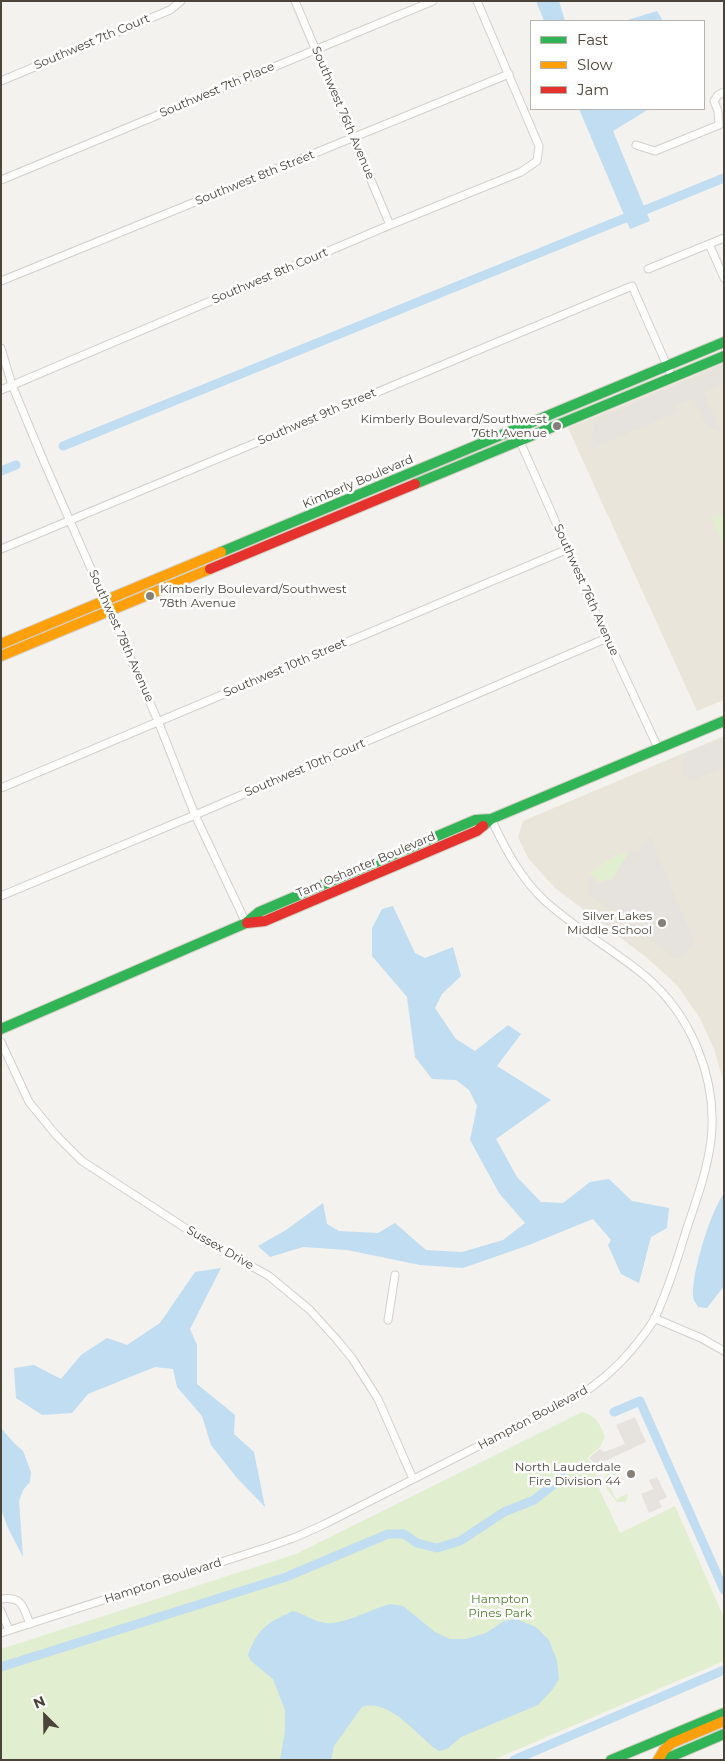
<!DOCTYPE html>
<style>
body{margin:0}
#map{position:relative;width:725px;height:1761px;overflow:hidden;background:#f4f2ee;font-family:Montserrat,sans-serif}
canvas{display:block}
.frame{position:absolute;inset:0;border:2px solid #4b4439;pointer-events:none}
.legend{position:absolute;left:530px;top:20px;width:175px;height:90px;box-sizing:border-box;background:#fff;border:1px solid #b7b4b0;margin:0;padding:6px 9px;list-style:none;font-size:15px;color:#4b4439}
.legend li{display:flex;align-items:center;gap:10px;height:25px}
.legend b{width:25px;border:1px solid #b7b4b0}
.north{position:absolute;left:20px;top:1691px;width:50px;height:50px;-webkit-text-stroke:4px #fff;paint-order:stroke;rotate:337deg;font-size:14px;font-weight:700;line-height:20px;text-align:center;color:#4b4439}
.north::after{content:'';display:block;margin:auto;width:18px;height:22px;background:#4b4439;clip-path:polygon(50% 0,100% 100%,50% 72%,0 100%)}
</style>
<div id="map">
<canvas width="725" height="1761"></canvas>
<div class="frame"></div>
<ul class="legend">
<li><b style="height:6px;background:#30b455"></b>Fast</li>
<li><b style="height:6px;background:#ff9f0a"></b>Slow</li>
<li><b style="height:6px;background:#e5322d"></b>Jam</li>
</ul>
<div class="north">N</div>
</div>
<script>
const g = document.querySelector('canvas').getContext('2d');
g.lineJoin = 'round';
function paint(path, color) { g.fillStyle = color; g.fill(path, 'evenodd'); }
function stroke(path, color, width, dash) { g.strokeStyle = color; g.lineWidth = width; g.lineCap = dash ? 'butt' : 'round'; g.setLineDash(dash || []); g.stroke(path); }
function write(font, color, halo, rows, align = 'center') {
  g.font = font + ' Montserrat,sans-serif'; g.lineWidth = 5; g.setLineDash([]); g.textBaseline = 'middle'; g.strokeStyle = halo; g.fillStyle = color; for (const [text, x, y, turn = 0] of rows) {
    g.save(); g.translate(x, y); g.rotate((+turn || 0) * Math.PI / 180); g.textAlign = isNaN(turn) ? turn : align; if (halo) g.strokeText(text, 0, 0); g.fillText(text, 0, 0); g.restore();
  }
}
paint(new Path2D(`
 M724,363V700L697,711L568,428Z
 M724,736V1079H723L714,1049L701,1020L677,985L646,957L555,888L528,858L518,837L523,821Z`), '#eae5da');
paint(new Path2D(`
 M724,514V547L712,519Z
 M624,853L627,852L629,854L650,907L612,879L601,881L589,874L611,858Z
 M582,1412C596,1416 600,1423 605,1437L600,1447L587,1458L594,1467L600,1491L620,1533L675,1506L724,1618V1661L493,1760H1V1649L296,1554Z
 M610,1469L616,1470L618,1473L606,1479L616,1499L627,1494L628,1498L625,1502H617L607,1489L605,1477Z`), '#e1eecf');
paint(new Path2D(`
 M724,365V384L704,393L722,433L707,427L693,398L676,406L678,412L592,449L593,421Z
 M724,738V768L692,781L681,772L684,754Z
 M648,837L651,839L695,943L681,958H675L588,894V877L599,884L612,879L629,852L638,851Z
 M635,1417L646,1442L596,1465L589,1458L600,1449L604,1452L625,1444L616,1425Z
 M657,1477L667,1497L659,1501L662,1507L649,1513L641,1494L653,1489L649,1480Z`), '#e6e3df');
paint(new Path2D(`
 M536,1H559L565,21H544Z
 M657,11L663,21H624Z
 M579,109H649L613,131L650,221L630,229Z
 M393,906L415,953L425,958L453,947L461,976L442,994L435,1008L456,1039L475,1051L508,1025L521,1034L497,1066L551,1100L496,1139L517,1177L541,1202L563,1203L590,1182L609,1179L632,1201L669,1208L667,1228L651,1237L639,1283L621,1274L608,1245L611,1240L593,1219L529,1245L463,1268L420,1265L347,1250L303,1247L270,1257L258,1246L286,1230L323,1203L327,1224L339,1231L378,1233L395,1223L426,1250L462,1252L503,1240L525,1223L499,1193L470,1140L477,1106L469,1090L456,1080L432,1079L415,1057L407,997L372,956V928L382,909Z
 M724,1193V1286L707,1308L698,1307C696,1303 693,1300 693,1296C692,1272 710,1213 724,1193Z
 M221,1268L190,1329L197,1345V1384L235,1415L234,1434L254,1452L265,1507L237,1478L211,1445L202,1416L177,1387L173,1369L155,1367L88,1394L72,1413L42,1415L16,1398L14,1368L34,1365L61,1379L81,1355L107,1338L127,1345L160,1323L195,1272Z
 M1,1428L14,1443L23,1451L31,1472L30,1482L23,1490L19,1501L23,1557L8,1528L1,1509Z
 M390,1604L403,1606L435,1632L450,1639H466L486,1633L504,1621L516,1619L536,1627L549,1640L557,1661L559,1679L552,1690L538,1705L461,1737L447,1749L439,1751L433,1747C415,1732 387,1698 362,1707L334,1746L331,1760H280L285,1732V1710L273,1679L251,1661L248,1655C258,1628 267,1623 293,1611C305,1614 314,1622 326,1623C344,1625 371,1609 390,1604Z`), '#c0ddf1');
stroke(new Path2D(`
 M63,446L724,178
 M1,471L16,465
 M614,1412L640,1401L724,1590
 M1,1667L286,1577L388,1534H404L417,1543L437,1548L460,1541L504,1512L534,1500L563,1477
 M514,1760L724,1670`), '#c0ddf1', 9);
const street = new Path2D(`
 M295,1L390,225
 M1,81L170,10L181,1
 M636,145L655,151L719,125L718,111L714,101L718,95L724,92
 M1,180L433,1
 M709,244L724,278
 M648,269L724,238
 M1,281L509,74
 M1,348L12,385L44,462L158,721L195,815L246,923
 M1,390L390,225L521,172L537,161L539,146L477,1
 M515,430L607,638L659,750
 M1,549L632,286L672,377
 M1,788L568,549
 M1,896L195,815L607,638
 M1,1042L29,1102L56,1135L82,1161L199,1237L269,1276L310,1310L338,1341L352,1358L378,1399L413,1479
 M654,1318L701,1338L724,1351
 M388,1320L395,1275
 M1,1599C23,1596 23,1607 30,1624
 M1,1611L9,1630
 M1,1633L268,1547L296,1537L325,1524L583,1393C612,1374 635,1349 654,1320C657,1314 660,1306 663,1299C672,1277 679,1254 686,1231C696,1201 707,1172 711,1140C718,1079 691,1014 644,975C612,949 576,929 545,901C520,878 505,848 491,819`);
const fast = new Path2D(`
 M415,484L724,356
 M221,552L724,342
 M483,826L491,819L724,721
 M1,1029L246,923L259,912L475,820L491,819
 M611,1760L724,1713
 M663,1760L724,1734`);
const slow = new Path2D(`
 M1,644L221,552
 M1,656L210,569
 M658,1760L664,1750L672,1743L724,1721`);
const jam = new Path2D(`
 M210,569L415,484
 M247,923L265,921L477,831L483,826`);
stroke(street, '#d2d0cb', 9);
stroke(fast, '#d3cfc5', 12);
stroke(slow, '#d3cfc5', 12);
stroke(jam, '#d3cfc5', 12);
stroke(street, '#fdfdfc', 7);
stroke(fast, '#30b455', 10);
stroke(slow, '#ff9f0a', 10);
stroke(jam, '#e5322d', 10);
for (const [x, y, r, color] of [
 [557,426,5,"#868178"],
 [150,596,5,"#868178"],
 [662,923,5,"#868178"],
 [631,1474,5,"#868178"]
]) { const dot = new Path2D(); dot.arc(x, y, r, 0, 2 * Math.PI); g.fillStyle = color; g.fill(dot); stroke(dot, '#fff', 2); }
write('12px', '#4b4439', '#fff', [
 ["Southwest 7th Court",92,42,-23],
 ["Southwest 7th Place",217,90,-23],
 ["Southwest 76th Avenue",343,113,67],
 ["Southwest 8th Street",255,178,-22],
 ["Southwest 8th Court",270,276,-23],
 ["Southwest 9th Street",317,417,-23],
 ["Kimberly Boulevard",358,482,-23],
 ["Southwest 76th Avenue",586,590,66],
 ["Southwest 78th Avenue",121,636,66],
 ["Southwest 10th Street",285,668,-23],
 ["Southwest 10th Court",305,768,-23],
 ["Tam Oshanter Boulevard",366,865,-23],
 ["Sussex Drive",220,1248,30],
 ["Hampton Boulevard",533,1418,-28],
 ["Hampton Boulevard",163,1581,-18]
]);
write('12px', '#4b4439', '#fff', [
 ["Kimberly Boulevard/Southwest",547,419],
 ["76th Avenue",547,433],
 ["Kimberly Boulevard/Southwest",160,589,"left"],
 ["78th Avenue",160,603,"left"],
 ["Silver Lakes",652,916],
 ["Middle School",652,930],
 ["North Lauderdale",621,1467],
 ["Fire Division 44",621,1481]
], 'right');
write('12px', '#4a7f2a', '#fff', [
 ["Hampton",500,1599],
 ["Pines Park",500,1613]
]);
</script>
